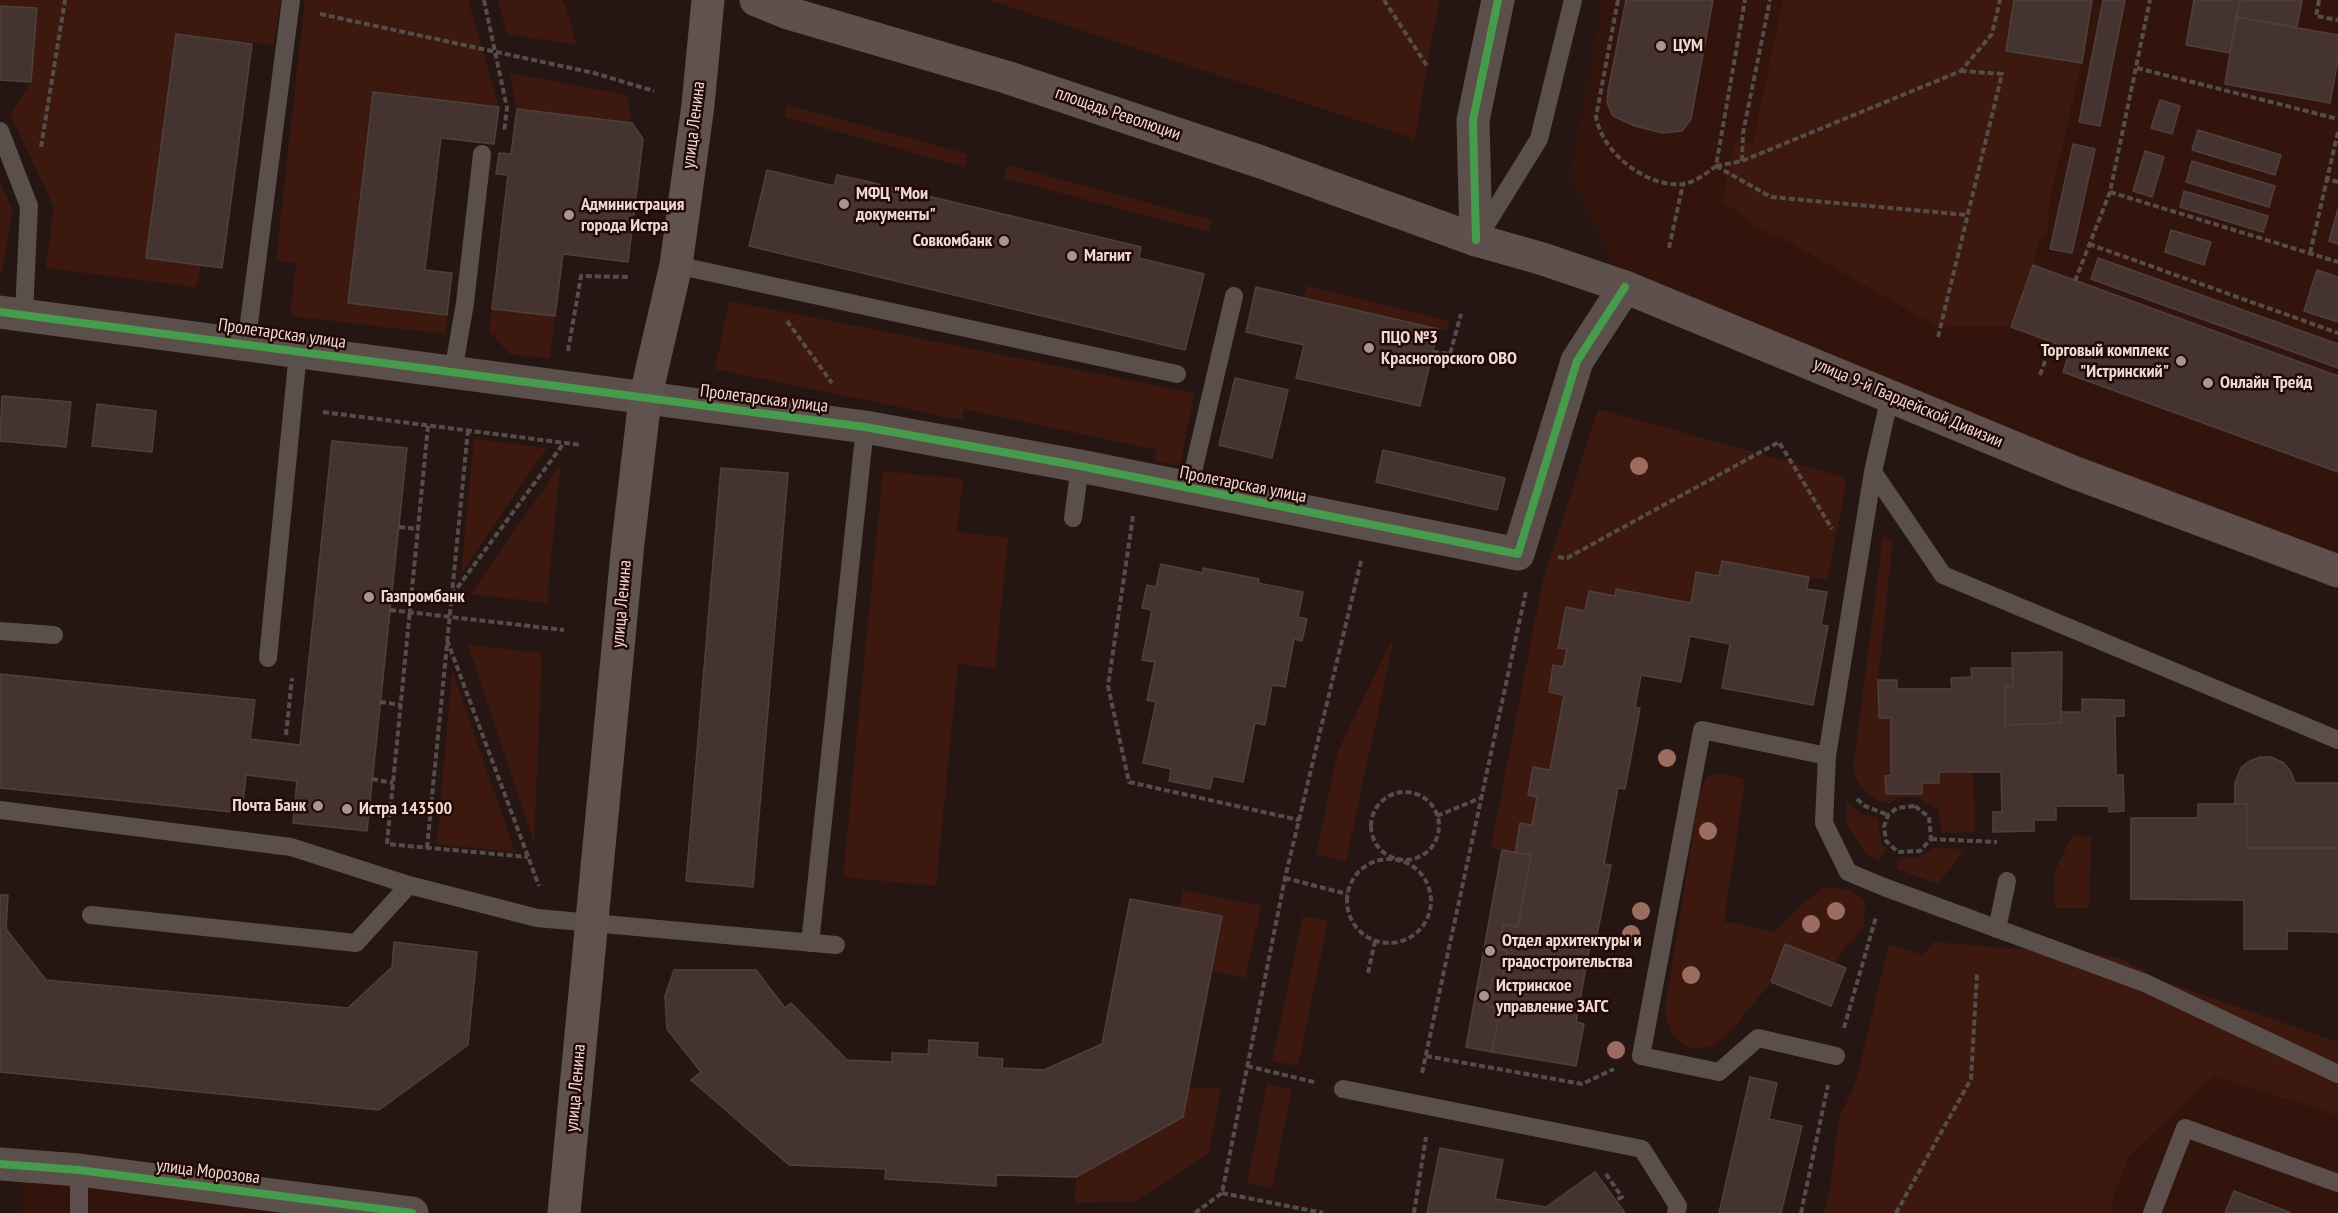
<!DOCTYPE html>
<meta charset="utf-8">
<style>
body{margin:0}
canvas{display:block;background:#251613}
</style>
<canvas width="2338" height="1213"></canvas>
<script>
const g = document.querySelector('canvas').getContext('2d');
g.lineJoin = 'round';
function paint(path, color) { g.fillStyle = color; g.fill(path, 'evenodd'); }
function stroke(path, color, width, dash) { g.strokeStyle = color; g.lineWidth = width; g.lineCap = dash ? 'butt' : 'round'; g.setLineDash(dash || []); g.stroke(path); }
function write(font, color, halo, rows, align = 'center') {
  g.font = font + ' "PT Sans Narrow",sans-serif'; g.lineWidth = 5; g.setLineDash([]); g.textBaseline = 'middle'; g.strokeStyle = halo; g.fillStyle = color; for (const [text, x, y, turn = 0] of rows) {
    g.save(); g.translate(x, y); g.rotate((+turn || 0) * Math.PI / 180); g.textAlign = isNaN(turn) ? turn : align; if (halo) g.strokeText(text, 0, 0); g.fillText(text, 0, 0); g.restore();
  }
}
paint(new Path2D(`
 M1603,0H2338V571L1625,287L1570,175Z
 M2033,993L2338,1097V1213H1918Z
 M21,1165L412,1213H21Z`), '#33140c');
paint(new Path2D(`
 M0,0H281L274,45L177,34L146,258L201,265L196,287L46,268L54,207L10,114L31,82L37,9L0,6Z
 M305,0H468L499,107L373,92L348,303L447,315L445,334L290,316L296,263L276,261Z
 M498,0H561L565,4L576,45L507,34Z
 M988,0H1439L1414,142L1406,136Z
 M1783,0H2014L2007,51L2082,63L2050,196L2047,237L2039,239L2033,265L2011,327L1934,325L1783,238L1750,226L1749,219L1722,203L1734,142L1753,143Z
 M510,73L627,95L632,123L517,109Z
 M788,105L967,154L964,167L785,117Z
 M1007,165L1212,220L1209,232L1004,178Z
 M0,182L12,209L2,273H0Z
 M1307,286L1449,321L1446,331L1303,297Z
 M729,301L1194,393L1180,466L1155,461L1157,450L964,409L962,420L715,369Z
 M492,309L555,316L550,359L510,354L489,332Z
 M1598,409L1847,478L1827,580L1722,561L1719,576L1696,572L1691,603L1617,589L1615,596L1589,591L1585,611L1566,608L1558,648L1567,649L1563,667L1553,666L1549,692L1564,695L1550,770L1533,768L1528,794L1537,797L1532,825L1520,824L1515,853L1491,848L1542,584Z
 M474,439L547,448L461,573Z
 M560,465L547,603L471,594Z
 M883,471L963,479L957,532L1008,538L995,668L958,664L936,886L843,877Z
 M1883,537L1893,539L1878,680L1879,717L1891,718V775L1887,794H1922V783L1939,772H1973L1975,832L1942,833L1939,810C1919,798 1910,790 1889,804C1869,798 1859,789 1853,769Z
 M1395,633L1346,861L1316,854L1338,751Z
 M468,645L542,653L534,844Z
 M452,670L515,852L437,844Z
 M1718,773L1740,778L1745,781L1724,921L1774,932L1804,902L1825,887L1852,890L1865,902L1864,927L1846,946L1835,964L1785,944C1781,957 1777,973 1770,983C1763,992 1756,1001 1749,1009C1733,1028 1713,1059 1685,1045C1671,1038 1668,1025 1665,1010L1700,791L1707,777Z
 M1847,800L1861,814L1878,818L1881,842L1887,850L1879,861L1867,855L1847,824Z
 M2072,836L2091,837L2089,908H2055L2054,873Z
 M1933,848L1965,849L1938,884L1897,869L1900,858L1920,857Z
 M1183,890L1261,906L1245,978L1211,970L1222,916L1179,908Z
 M1303,916L1328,921L1298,1066L1272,1061Z
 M1933,942L2118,957L2160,980L2338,1042V1115L2213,1076L2129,1156L2114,1194L2111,1213H1824L1830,1190L1839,1118L1856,1082L1889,944L1923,955Z
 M1267,1084L1292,1089L1272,1188L1247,1183Z
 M1189,1087L1221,1089L1208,1154L1135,1201L1075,1203L1076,1177L1183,1117Z`), '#3c180e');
const building = new Path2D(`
 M1626,0H1713L1691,119L1682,131L1663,133L1635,126L1613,116L1610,110L1607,102L1608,91Z
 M2014,0H2092L2082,63L2006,51Z
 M2103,0H2125L2100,126L2079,122Z
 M2194,0H2240L2230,53L2186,45Z
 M2240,0H2302L2297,27L2236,17Z
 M0,6L37,8L31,82L0,80Z
 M2236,17L2338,35V59L2330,103L2225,84Z
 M176,34L252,44L222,268L146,258Z
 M373,92L499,107L494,144L441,138L425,270L452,273L447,315L348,303Z
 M2160,100L2180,106L2172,134L2151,128Z
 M517,109L632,123L643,139L628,262L563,254L555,316L492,309L508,175L496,174L499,153L511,154Z
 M2198,130L2281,155L2275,175L2192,150Z
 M2073,144L2095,149L2072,253L2050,249Z
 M2145,151L2164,157L2152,197L2133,191Z
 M2192,161L2275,186L2269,207L2186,182Z
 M767,170L834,186L837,175L861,180L1141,247L1139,258L1204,274L1185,350L749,246Z
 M2184,191L2268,216L2263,232L2180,207Z
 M2338,209V244L2329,241Z
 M2171,230L2211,242L2204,265L2165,252Z
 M2098,258L2338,344V368L2091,279Z
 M2033,265L2338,376V472L2063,372L2071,349L2011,327Z
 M2317,270L2338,277V322L2304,311Z
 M1256,287L1438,329L1420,406L1296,378L1304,345L1246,332Z
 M1235,378L1288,390L1272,458L1219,445Z
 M2,396L71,402L66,447L0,441Z
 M97,404L156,411L152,452L92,446Z
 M332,441L407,448L367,831L293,823L297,781L246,775L242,813L0,788V674L255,700L250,739L300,745Z
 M1383,450L1505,478L1497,510L1376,482Z
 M721,468L788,473L753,887L686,881Z
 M1722,561L1809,577L1807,589L1827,592L1821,625L1828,626L1813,705L1722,688L1730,644L1690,636L1681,682L1641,675L1635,707L1640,708L1625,789L1618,788L1604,864L1611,865L1595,945H1590L1576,1022L1584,1024L1576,1066L1492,1052L1500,1008L1487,1006L1492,978L1502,980L1507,951L1499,949L1503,924L1518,927L1531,855L1515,853L1520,823L1532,825L1537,797L1528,795L1533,767L1550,770L1564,695L1549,692L1553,665L1563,667L1567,649L1558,648L1566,607L1585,611L1589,591L1615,596L1616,589L1691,603L1696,572L1719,576Z
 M1161,564L1203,573V568L1259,579L1258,583L1303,592L1298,617L1307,619L1302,641L1294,639L1285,687L1272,685L1265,725L1255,723L1243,782L1213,776L1210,789L1169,781L1171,769L1143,763L1156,702L1147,700L1155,662L1142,660L1152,610L1142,608L1147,585L1156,587Z
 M2062,652L2061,723L2005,725V687H2013L2012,653Z
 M1971,668H2013V687H2005V725L2061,723V712H2082V699L2124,700V716H2115L2116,775H2123L2124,811L2109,812V806H2056V820H2034V831L1993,832V812H2002L2001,772H1939V783H1922V794H1886L1885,776L1891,775V718H1879L1878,680H1897V689H1952L1951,678L1972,677Z
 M2260,757H2271L2284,763L2291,772L2295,783H2338V848H2247V804H2235V783L2241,768L2248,762Z
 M2198,804H2247V848H2338V932L2287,931V949H2244V900L2131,899V818H2198Z
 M1502,850L1531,855L1518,927L1503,924L1499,949L1507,951L1502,980L1492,978L1487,1006L1500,1008L1492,1052L1466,1047Z
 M0,895H8L6,929L46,980L348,1008L392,967L394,942L477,952L468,1045L379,1110L0,1072Z
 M1130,899L1222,916L1183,1117L1076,1177L996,1175V1186L885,1179L886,1169L789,1165L691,1080L701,1072L667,1029L665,996L674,970H756L785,1008L791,1003L847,1060L892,1062V1053L928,1054L929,1040L978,1043L977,1057L1003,1059L1002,1068L1044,1070L1102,1044Z
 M1785,944L1846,968L1831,1006L1771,982Z
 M1750,1077L1777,1083L1769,1119L1802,1126L1781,1213H1719Z
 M1440,1148L1503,1160L1495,1199L1546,1207L1595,1172L1625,1213H1427Z
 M2234,1191L2291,1213H2225Z`);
paint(building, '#45332f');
stroke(building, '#4d403d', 1.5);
stroke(new Path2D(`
 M484,0L507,108L504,132
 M1384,0L1427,66
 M1618,0L1596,117C1602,152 1646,188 1683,184C1695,182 1706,174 1716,166L1745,0
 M2319,0L2316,16L2338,20
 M320,14L594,73L654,91
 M2137,68L2338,119
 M2338,132L2327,179L2338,182
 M41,147L65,0
 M1742,161L1743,133L1770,0
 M1716,166L1742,161L1961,71L1992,34L2000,0
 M1716,166L1771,197L1967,215
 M2110,192L2338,262
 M2089,244L2338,333
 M1669,248L1683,184
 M2310,253L2327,179
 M2075,281L2110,192L2150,0
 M787,321L832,383
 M1938,337L2002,74L1962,71
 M568,351L581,276L631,277
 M1433,352L1450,354L1461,314
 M2040,375L2052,342
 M323,412L581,445
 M428,426L387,844L528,857
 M1133,516L1108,686L1129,782L1299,820
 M399,527L418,529
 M1558,557L1567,558L1779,442L1832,529
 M452,595L564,443
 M390,610L564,630
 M447,640L539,886
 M380,702L401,705
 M286,735L292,678
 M372,779L393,783
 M1371 826a34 34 0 1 1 68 0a34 34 0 1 1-68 0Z
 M1857,799L1865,806L1888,815
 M1915,806L1929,817L1931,839L1920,851L1898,852L1886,841L1884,827L1888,815L1897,808Z
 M1437,816L1483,797
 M1931,839L1997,842
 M427,848L468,430
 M1347 901a42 42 0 1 1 84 0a42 42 0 1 1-84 0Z
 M1285,878L1347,894
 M1368,973L1375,941
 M1844,1028L1876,917
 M1426,1056L1582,1084L1614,1069
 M1247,1066L1314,1082
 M1422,1073L1526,591
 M1606,1174L1622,1197L1616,1200
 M1222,1193L1323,1213
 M1195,1213L1222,1193L1285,878L1361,561
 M1414,1213L1426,1137
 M1801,1213L1828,1085
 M1896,1213L1971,1079L1977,974`), '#564c4a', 4, [6, 3]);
stroke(new Path2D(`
 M0,131L29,206L24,313
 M1479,236L1539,139L1573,0
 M676,265L1177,374
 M246,346L291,0
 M453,372L465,303L482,154
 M1873,472L1943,575L2338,740
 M1189,489L1234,296
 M1073,518L1080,466
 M0,631L54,635
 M268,658L298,352
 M1827,756L1824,823L1848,872L1884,887L2145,983L2338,1074
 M0,810L291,847L409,885L537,918L836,945
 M91,915L356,943L409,885
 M1997,929L2007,881
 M810,943L865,427
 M1836,1056L1758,1038L1719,1072L1641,1056L1702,730L1827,756L1873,472L1890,396
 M1343,1089L1642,1149L1678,1206L1676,1213
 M79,1213V1170
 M2152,1213L2185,1128L2338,1183`), '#5b4f4c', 18);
stroke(new Path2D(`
 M1476,240L1473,120L1498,0
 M0,312L865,427L1080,466L1518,554L1577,361L1625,287
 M0,1164L79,1170L412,1213`), '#5b4f4c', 33);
stroke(new Path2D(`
 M564,1213L628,543L645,399L676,265L698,105L708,0`), '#5f524f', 33);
stroke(new Path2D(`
 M756,0L788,13L1006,77L1261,162L1476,240L1543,259L1625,287L2073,472L2338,571`), '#5e514d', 33);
stroke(new Path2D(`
 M1476,240L1473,120L1498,0
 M0,312L865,427L1080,466L1518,554L1577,361L1625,287
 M0,1164L79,1170L412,1213`), '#469c4c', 8);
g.fillStyle = '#9c6c5f';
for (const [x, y] of [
 [1639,466],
 [1667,758],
 [1708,831],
 [1641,911],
 [1836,911],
 [1811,924],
 [1631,934],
 [1691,975],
 [1616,1050]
]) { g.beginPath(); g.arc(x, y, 9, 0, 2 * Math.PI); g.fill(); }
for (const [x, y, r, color] of [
 [1661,46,6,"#a89590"],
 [844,204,6,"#a89590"],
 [569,215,6,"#a89590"],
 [1004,241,6,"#a89590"],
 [1072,256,6,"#a89590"],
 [1369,348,6,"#a89590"],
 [2181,361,6,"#a89590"],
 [2208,383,6,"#a89590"],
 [369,597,6,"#a89590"],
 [318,806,6,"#a89590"],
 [347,809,6,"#a89590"],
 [1490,951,6,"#a89590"],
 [1484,996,6,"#a89590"]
]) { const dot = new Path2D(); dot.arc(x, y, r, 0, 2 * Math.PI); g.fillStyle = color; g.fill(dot); stroke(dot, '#220904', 2); }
write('bold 18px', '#eedad4', '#220904', [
 ["ЦУМ",1673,46],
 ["МФЦ \"Мои",856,194],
 ["документы\"",856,215],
 ["Администрация",581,205],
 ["города Истра",581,226],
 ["Совкомбанк",992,241,"right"],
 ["Магнит",1084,256],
 ["ПЦО №3",1381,338],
 ["Красногорского ОВО",1381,359],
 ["Торговый комплекс",2169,351,"right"],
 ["\"Истринский\"",2169,372,"right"],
 ["Онлайн Трейд",2220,383],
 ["Газпромбанк",381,597],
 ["Почта Банк",306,806,"right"],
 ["Истра 143500",359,809],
 ["Отдел архитектуры и",1502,941],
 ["градостроительства",1502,962],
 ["Истринское",1496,986],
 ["управление ЗАГС",1496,1007]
], 'left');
write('18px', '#eedad4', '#220904', [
 ["площадь Революции",1118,114,19],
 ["улица Ленина",694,125,-83],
 ["Пролетарская улица",282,334,8],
 ["Пролетарская улица",764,399,7],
 ["улица 9-й Гвардейской Дивизии",1908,403,23],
 ["Пролетарская улица",1243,485,11],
 ["улица Ленина",622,604,-85],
 ["улица Ленина",576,1088,-85],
 ["улица Морозова",208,1172,7]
]);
</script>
